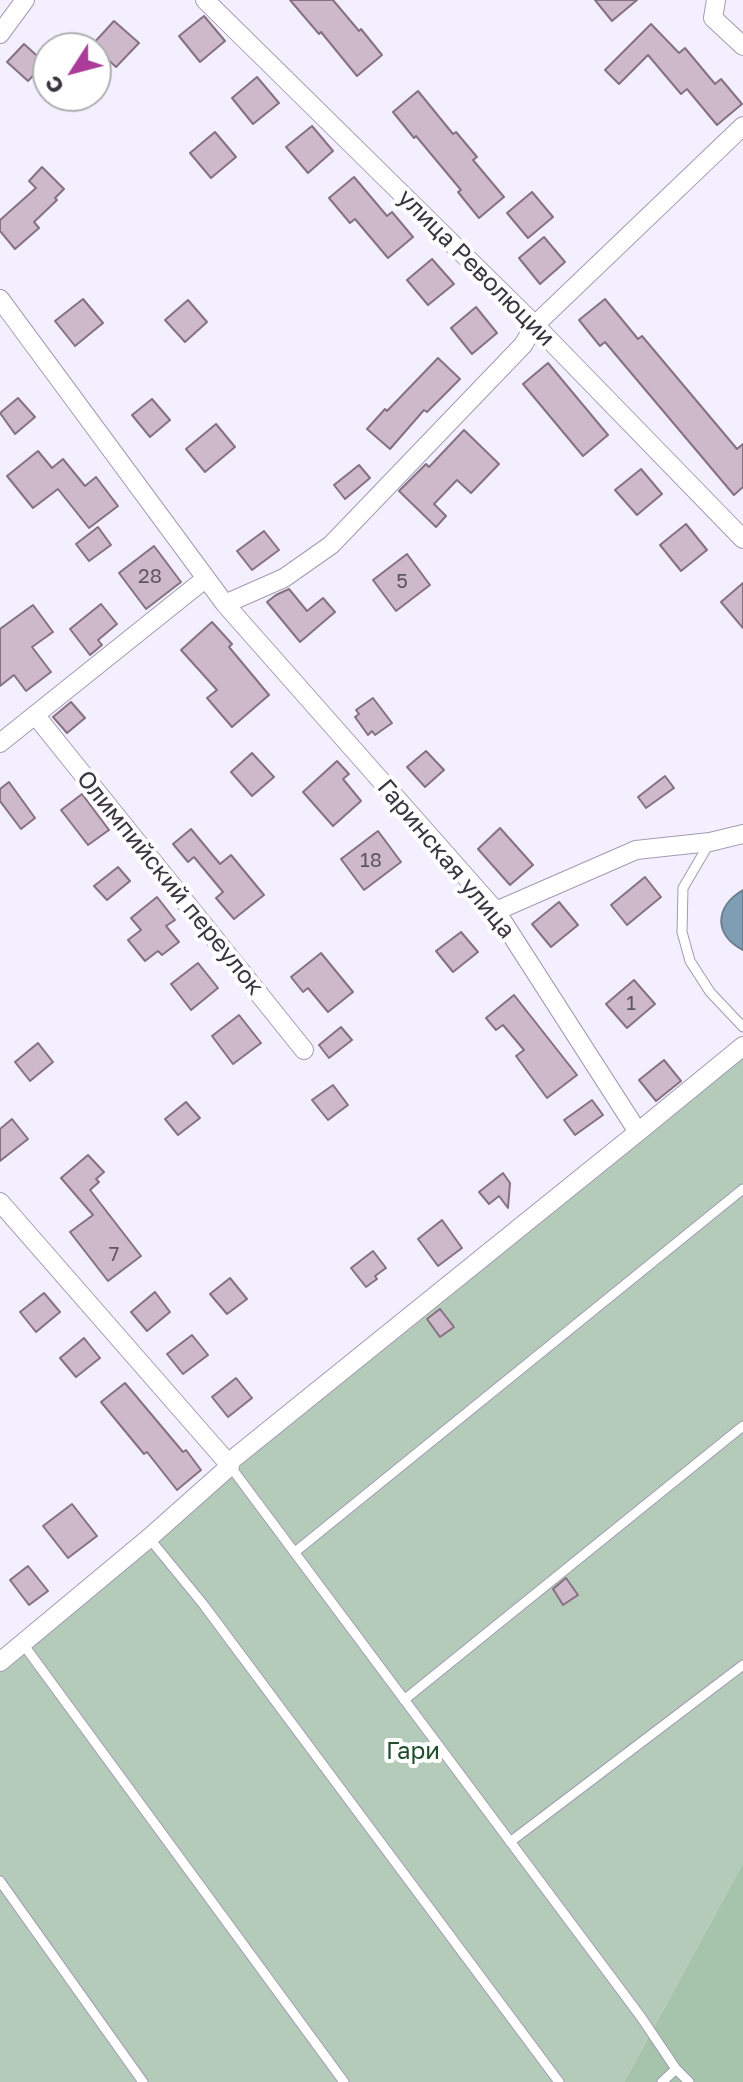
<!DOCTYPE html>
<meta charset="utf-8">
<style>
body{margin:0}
#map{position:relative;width:743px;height:2082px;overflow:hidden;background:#f3effe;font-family:"Golos Text",sans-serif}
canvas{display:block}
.north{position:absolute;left:32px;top:32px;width:80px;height:80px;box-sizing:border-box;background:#fff;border:2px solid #b0afb3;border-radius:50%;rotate:234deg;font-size:22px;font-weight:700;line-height:32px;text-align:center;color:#393640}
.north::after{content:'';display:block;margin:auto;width:28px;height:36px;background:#ab3c9a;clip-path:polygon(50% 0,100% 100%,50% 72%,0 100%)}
</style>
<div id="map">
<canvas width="743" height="2082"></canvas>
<div class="north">С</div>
</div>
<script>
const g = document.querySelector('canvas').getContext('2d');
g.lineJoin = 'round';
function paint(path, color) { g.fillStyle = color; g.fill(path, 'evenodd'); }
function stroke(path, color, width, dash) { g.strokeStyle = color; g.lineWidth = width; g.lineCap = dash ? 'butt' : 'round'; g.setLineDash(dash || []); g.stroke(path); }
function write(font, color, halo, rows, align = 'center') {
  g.font = font + ' "Golos Text",sans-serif'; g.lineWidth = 8; g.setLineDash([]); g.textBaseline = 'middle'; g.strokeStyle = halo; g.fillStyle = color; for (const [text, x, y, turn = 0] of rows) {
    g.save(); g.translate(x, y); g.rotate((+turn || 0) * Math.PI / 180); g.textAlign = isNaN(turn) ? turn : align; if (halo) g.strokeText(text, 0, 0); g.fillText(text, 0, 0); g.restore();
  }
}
paint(new Path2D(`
 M743,1057V1863L624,2082H0V1658Z`), '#b5cbb9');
paint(new Path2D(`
 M743,1863V2082H624Z`), '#a6c4ab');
const water = new Path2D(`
 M743,890V950C713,935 715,906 743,890Z`);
paint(water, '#7f9eb3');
stroke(water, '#6a7f90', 2);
const building = new Path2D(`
 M290,0H333L359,31L361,29L382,55L357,76L321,32L319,34Z
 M595,0H637L612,21Z
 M204,16L225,41L200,62L179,36Z
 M114,21L139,43L116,67L92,45Z
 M651,24L679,53L685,48L715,84L721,79L742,104L717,125L687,89L681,94L648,55L619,84L605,70Z
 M24,44L45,63L28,81L7,62Z
 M257,77L279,103L253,124L232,98Z
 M418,91L453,134L456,132L477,157L473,160L504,197L479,218L458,192L461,190L416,136L414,138L393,112Z
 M312,126L333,151L308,173L286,147Z
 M215,132L236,157L211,178L190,153Z
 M42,167L64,189L55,198L57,200L34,222L39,228L15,249L0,231V220L36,188L29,181Z
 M354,177L387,216L392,212L413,237L388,258L355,219L350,223L329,198Z
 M532,192L553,217L528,238L507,213Z
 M544,237L565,262L540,284L519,258Z
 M432,259L454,284L428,305L407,280Z
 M83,299L103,323L75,346L55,321Z
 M605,299L638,339L642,336L737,449L743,444V487L734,495L605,342L600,346L579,320Z
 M188,300L207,322L185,342L165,320Z
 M476,307L497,333L472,354L451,328Z
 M438,358L460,379L427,412L424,410L390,449L367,429L385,409L387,411Z
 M548,363L608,435L583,456L523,384Z
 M18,398L35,417L15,434L0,413Z
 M152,399L170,420L150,437L132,415Z
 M216,424L235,447L205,472L186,449Z
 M464,430L499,464L471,493L457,480L434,504L446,516L436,527L399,491L426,464L429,467Z
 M38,451L52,468L63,459L85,486L96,477L118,506L89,528L58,489L33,508L7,476Z
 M359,465L370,478L345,499L334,485Z
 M641,469L662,494L637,515L615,490Z
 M686,524L707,550L681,571L660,545Z
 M98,527L111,545L89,561L76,544Z
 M264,531L279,550L252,570L237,551Z
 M154,546L181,582L146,609L119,573Z
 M407,554L430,585L396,611L373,580Z
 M743,583V628L721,602Z
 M289,589L307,611L323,598L335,612L300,642L267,602L276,595Z
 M101,604L117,624L98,640L102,645L90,655L70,629Z
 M33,605L53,632L32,647L51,672L26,691L14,675L0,686V629Z
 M212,622L232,644L229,647L269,695L232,727L207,698L217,690L181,650Z
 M373,698L392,723L375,735L372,731L368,735L355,717L359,714L356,710Z
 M71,702L85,718L67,733L53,717Z
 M426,751L444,770L425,787L407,767Z
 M252,753L274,777L252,796L231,772Z
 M337,761L349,774L343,779L361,801L333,826L303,792Z
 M665,776L674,788L646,808L638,797Z
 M9,782L35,818L21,829L0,801V789Z
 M82,794L109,830L88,845L61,810Z
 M500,828L533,865L510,885L478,849Z
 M191,829L220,864L231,855L264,895L234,919L216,898L223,892L194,857L188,862L173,844Z
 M378,831L401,862L364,890L341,859Z
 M118,867L130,881L107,900L94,886Z
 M645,877L661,897L627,925L611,905Z
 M157,897L175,920L166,926L179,942L162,955L158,951L145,961L128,940L141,930L131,918Z
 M559,902L578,925L551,947L532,924Z
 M461,932L478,952L453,972L436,951Z
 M321,953L353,992L328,1012L308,988L303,992L291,977Z
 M198,963L218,988L191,1010L171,984Z
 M634,980L655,1004L627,1028L606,1004Z
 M514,995L577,1075L547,1098L516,1056L524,1050L503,1025L496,1030L486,1018Z
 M239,1015L261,1043L233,1064L212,1036Z
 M341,1027L352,1040L329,1058L319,1045Z
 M38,1043L53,1062L30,1081L15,1062Z
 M664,1060L681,1081L656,1101L639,1080Z
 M333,1085L348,1105L328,1120L312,1100Z
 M592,1100L603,1115L575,1135L564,1120Z
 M186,1102L200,1118L178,1135L165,1119Z
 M12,1119L28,1139L0,1161V1129Z
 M88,1155L104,1172L96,1179L99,1182L90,1190L141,1256L108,1281L70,1232L93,1215L61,1178Z
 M503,1173L510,1183L508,1208L499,1196L489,1204L479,1192Z
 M442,1220L462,1248L438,1266L418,1239Z
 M373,1251L386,1268L375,1276L377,1279L366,1287L351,1268Z
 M230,1278L247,1299L227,1314L210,1294Z
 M155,1292L170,1312L147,1331L131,1312Z
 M44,1293L60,1312L36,1332L20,1312Z
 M440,1309L454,1327L440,1337L427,1319Z
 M192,1335L208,1355L183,1374L167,1354Z
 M84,1338L100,1358L76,1377L60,1358Z
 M236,1378L252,1398L228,1417L212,1397Z
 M125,1383L183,1452L186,1450L201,1470L177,1490L147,1452L144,1454L101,1402Z
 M72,1504L97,1536L68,1558L43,1526Z
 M28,1566L48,1591L29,1605L10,1580Z
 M566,1578L578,1595L563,1605L553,1589Z`);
paint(building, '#ceb9ca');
stroke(building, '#857181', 2);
const service = new Path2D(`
 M710,842L683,888L682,932L690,961L710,992L743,1027
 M230,1466L641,2017L676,2069L689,2082
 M149,1538L203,1604L559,2082
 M295,1552L743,1189
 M23,1644L344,2082
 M404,1700L743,1426
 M510,1842L743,1665
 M0,1881L143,2082
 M662,2082L676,2069`);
const minor = new Path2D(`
 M205,0L535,325L743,539
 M716,0L713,18L743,46
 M0,34L25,0
 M0,299L225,604L496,911L638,1132L228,1463L0,1202
 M225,604L284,578L331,545L523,345L535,325L743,126
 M36,716L304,1050
 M0,743L205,579
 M496,911L636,850L710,842L743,834
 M638,1132L743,1046
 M0,1662L149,1538L230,1466`);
stroke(service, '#a19bb2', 11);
stroke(minor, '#a19bb2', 20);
stroke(service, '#fff', 9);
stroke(minor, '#fff', 18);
write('20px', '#5e5762', null, [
 ["28",150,577],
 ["5",402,582],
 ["18",371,861],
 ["1",631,1004],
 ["7",114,1255]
]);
write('24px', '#393640', '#fff', [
 ["улица Революции",476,268,45],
 ["Гаринская улица",446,859,50],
 ["Олимпийский переулок",170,883,51]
]);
write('24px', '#1f4d2b', '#fff', [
 ["Гари",413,1751]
]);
</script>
